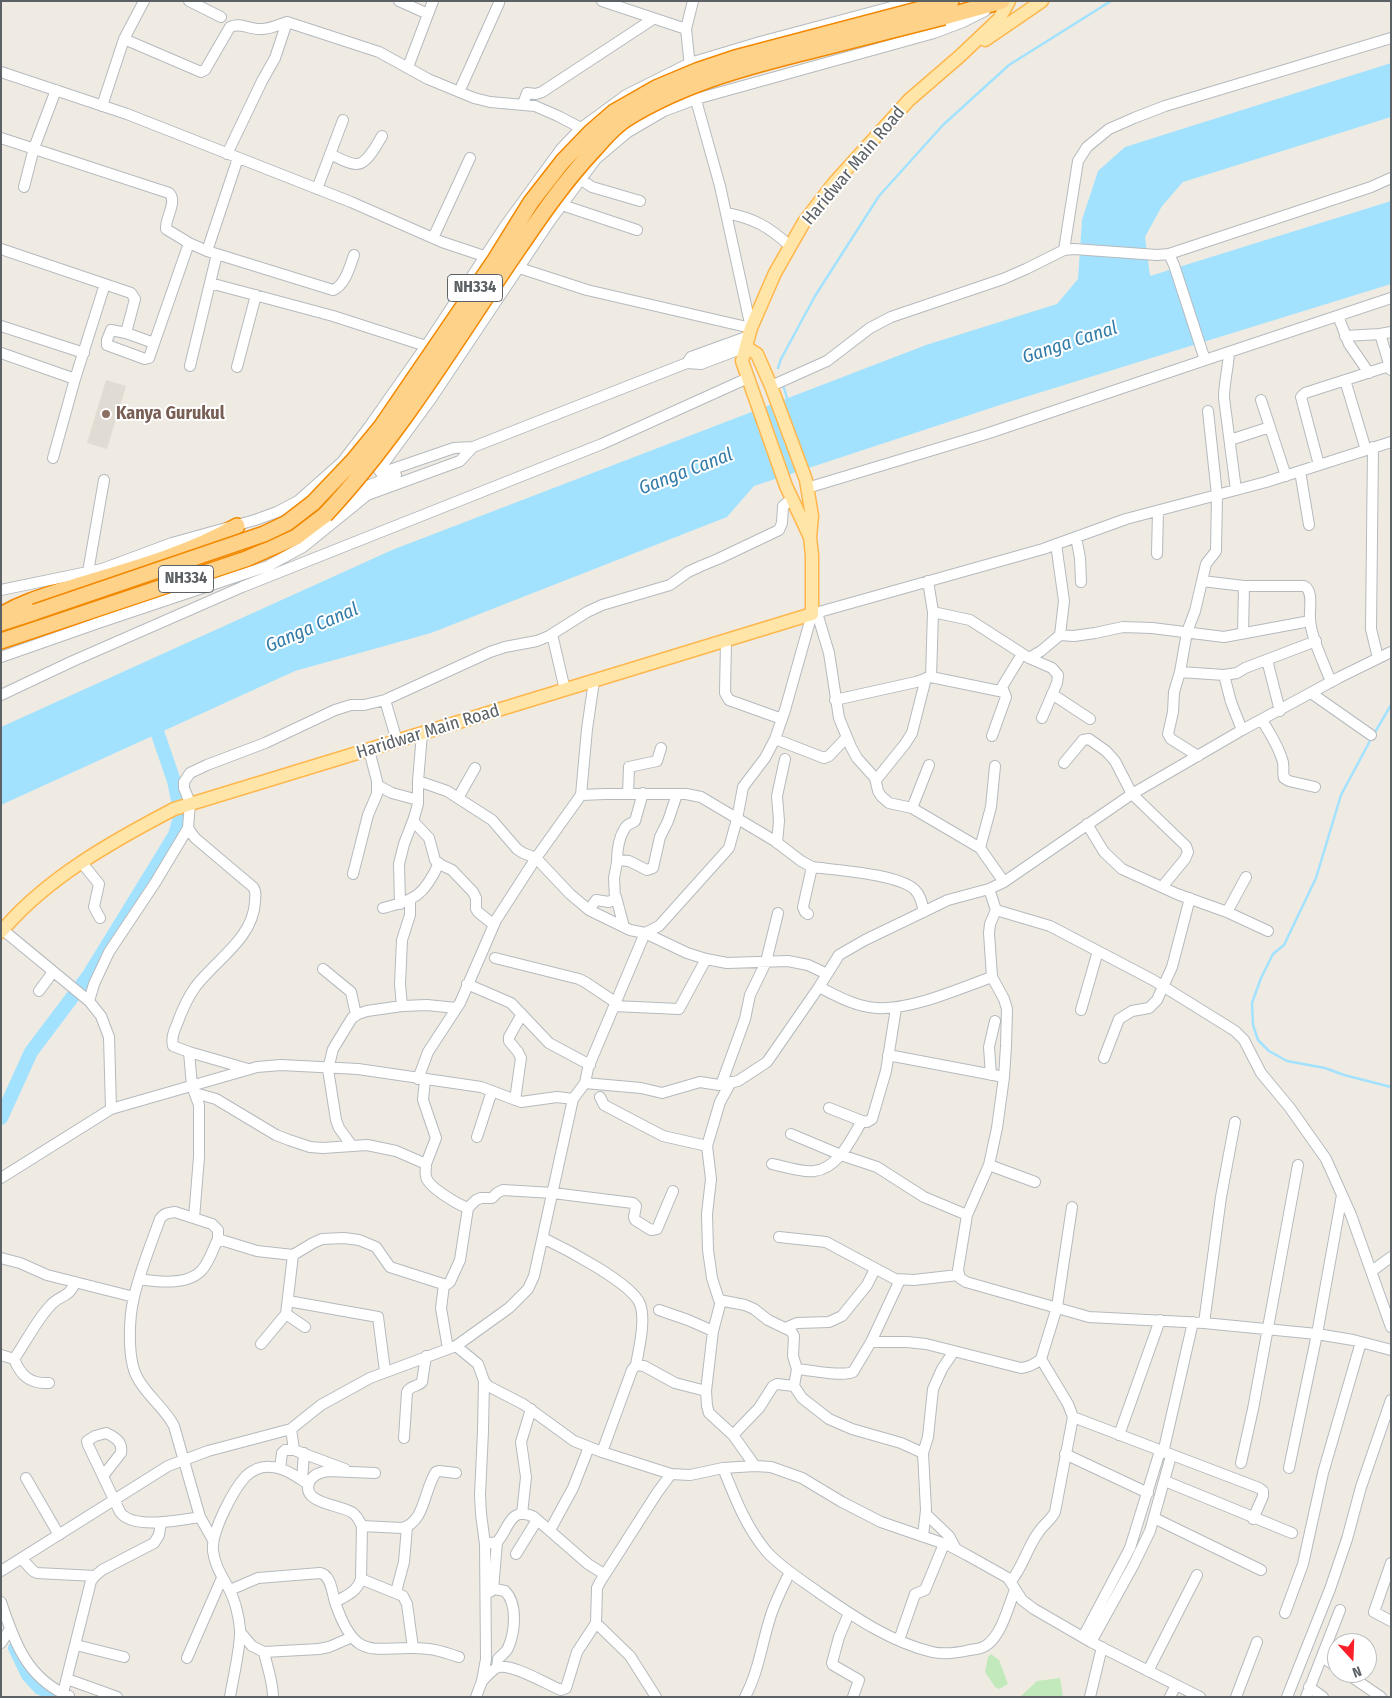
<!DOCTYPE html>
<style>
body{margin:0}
#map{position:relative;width:1392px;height:1698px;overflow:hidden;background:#efebe2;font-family:"Fira Sans Condensed",sans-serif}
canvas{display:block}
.frame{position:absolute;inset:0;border:2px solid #5b6165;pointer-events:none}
.north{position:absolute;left:1327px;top:1633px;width:50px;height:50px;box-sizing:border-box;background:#fff;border:1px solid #bdc0c1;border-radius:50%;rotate:160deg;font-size:14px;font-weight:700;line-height:20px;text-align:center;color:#5b6165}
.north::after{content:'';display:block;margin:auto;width:18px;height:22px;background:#fa1e28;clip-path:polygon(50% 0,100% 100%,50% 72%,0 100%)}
</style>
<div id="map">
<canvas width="1392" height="1698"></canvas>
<div class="frame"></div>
<div class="north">N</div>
</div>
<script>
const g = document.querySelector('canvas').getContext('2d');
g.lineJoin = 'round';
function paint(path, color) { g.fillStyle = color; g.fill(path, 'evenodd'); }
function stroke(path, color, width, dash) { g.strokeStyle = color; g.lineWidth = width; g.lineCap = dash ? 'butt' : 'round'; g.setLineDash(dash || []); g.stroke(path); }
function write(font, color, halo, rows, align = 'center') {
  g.font = font + ' "Fira Sans Condensed",sans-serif'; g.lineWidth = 4; g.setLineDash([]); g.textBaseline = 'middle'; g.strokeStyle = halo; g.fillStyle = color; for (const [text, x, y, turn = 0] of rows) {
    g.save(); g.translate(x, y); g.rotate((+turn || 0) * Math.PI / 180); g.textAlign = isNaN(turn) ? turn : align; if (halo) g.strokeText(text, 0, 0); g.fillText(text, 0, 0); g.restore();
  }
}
paint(new Path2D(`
 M106,380L126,386L107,449L87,443Z`), '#e1dcd3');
paint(new Path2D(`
 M991,1654L999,1660L1008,1684L999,1689L995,1687L985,1672L988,1657Z
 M1060,1678L1063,1697H1020L1037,1681Z`), '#c2e9bc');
paint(new Path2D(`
 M1391,63V117L1183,182L1162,206L1145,237L1150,276L1391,201V284L1006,403L754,486L727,517L431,633L295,671L1,805V727L392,550L926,345L1057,304L1078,279L1082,220L1098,171L1125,147Z`), '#a3e2ff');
stroke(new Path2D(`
 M778,368L781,359L815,296L879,196L943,125L1009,65L1111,1
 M783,385L788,401
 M1374,734L1391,705
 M1371,739L1341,795L1316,878L1284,945L1273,954L1261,978L1252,1003L1253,1025L1258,1040L1269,1051L1287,1061L1325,1068L1344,1075L1391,1087`), '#a3e2ff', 2.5);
stroke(new Path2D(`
 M1,1118L31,1052L89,975L175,835L181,814L174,781L152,717
 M15,1648L28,1675L40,1688L59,1697`), '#a3e2ff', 14);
const minor = new Path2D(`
 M144,1L124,39L201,72L205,70L230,27C239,22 249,29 259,29C268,30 278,25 287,22
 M189,1L221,17
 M399,1L428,14
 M602,1L686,29
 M408,67L433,1
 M1,72L127,114L351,202L442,242L490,258
 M459,92L499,3
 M523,104L527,93L536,94L542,92L653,19
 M102,106L124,39
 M1,138L169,193C178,201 165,218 166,229L189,243
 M227,154L262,81L275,58L287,22L379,52L428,79L474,98L490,102L535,106L558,116L581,128
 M330,154C337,157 348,164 356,164C367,165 377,144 382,136
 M580,179L592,187L640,201
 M24,187L34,148L56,90
 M317,189L343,120
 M562,205L637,230
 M726,213C754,218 769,227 790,246
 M433,238L470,158
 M1,249L131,293L135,299L126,333L154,343
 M207,251L238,158
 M1169,254L1371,187L1391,178
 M504,263L587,290L751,328L720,186L692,86L686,29L693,1
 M210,283L333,316L426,346
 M1338,316L1349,344L1369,373
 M1,326L84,353
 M126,333L111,330L107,340V345L145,359L149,358L189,243L207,251L333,290C345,286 350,266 354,255
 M1380,334L1391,370
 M1345,336L1380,334L1391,332
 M1,353L75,379L105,284
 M1229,353C1228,369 1224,383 1224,398L1236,490
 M1205,360L1391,298
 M687,363L691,357L749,336
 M190,366L217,254
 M237,367L256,295
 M1345,380L1366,450
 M771,386L827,361L870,328L891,317L1003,279L1026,269L1064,250L1078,161L1087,147L1109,129L1134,118L1165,106L1391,38
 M1261,400L1286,476
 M1230,440L1270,427
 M473,447L454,448L384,472L381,473L379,470L431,399L550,221L596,159L628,132L664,111L696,99L934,33L963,22L985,11
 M1373,447L1371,629L1378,658
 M468,449L687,363L701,364L746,347
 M53,458L75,379
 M1319,465L1301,397L1305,393L1389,366
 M1300,471L1309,525
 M807,488L989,433L1205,360L1174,265L1169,254L1157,255L1074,249L1064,250
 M337,508L367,486L396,475
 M1076,537L1080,558L1081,582
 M1157,554L1158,511
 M88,572L104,480
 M928,581L933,612L970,620L1029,658L1041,651L1060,635L1064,601L1056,544
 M1202,581L1244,586H1304C1314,591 1309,609 1310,619C1311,638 1324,663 1331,682
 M1,590L102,569L172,543L255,520L277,512L298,501L342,462L369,427L426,346L505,226L561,149L581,128L626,95L690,63L760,42L914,1
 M817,613L829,653L839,718L851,747L857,758L875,778L878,791L881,796L889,803L912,808L980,848L1004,882
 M1243,633L1244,586
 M552,634L565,690
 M1060,635L1074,636L1095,633L1123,627L1152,628L1224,637L1310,621
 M726,640L725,693L729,700L782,719
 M1,657L98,623L268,566L303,547L367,495L460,461L473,447
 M1029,658L1052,668L1058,675L1057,683L1042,718
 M1267,660L1280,711
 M1180,672L1187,632L1195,611L1206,564L1216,551L1217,495L1208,411
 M1224,675L1237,673L1245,668L1316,641
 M931,677L1004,692
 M1311,693L1371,735
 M1052,694L1090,719
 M1,695L73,661L242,587L602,444L748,378
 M385,700L397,741
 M835,700L916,682L931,677L933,612
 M1262,720C1269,732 1278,745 1282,759C1285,765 1282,771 1284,778L1289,781L1315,787
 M422,734L418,781L447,791L492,820L517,849L523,853L536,858L570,894L589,910L630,930L645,933L687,953L706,959L727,963L788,961L808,965L827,974
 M992,736L1006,697L1002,687L1022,654
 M775,739L824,758L829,756L846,738
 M1198,756L1171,739L1168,734L1173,712L1174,692L1180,672L1224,675L1231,702L1242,730
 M1064,763L1083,740L1089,739L1106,751L1115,761L1132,794L1186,846L1188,852L1185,859L1162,887
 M876,780L905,744L912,733L926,678
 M377,785L392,793L418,800
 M628,794L629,767L657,761L661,748
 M581,795L605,794H686L701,797L775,841L801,861L812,867C835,870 899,874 915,890C921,896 922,904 924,912
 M458,798L475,768
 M912,808L929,765
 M413,821L429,838L435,860L437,863L452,870L473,892L476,898V909L478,912L494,925
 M1087,824L1104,852L1122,869L1177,894L1227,912L1268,931
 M188,828L195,838L253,887C257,892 255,896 255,902C253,938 217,959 196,986C188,997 182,1010 177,1024C174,1031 171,1038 173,1046L189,1052L192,1086L199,1105V1157L194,1218
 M777,843L779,821L777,796L785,759
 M980,848L991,807L995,766
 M617,862C617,851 619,837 625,828C627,824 632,823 635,821L643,793
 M82,863L99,884L94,907L100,918
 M353,874L368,815L377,794V781L369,750
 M989,889L996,910L1050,926L1153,980L1235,1031L1244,1040L1261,1073L1290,1108L1326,1159L1351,1215L1391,1327
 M616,897L624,927
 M400,904L399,864L404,844L414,818L418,804V781
 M383,908C416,900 425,894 439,863
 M589,910L596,900L609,902L615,899L614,878L617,862L619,860L629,861L647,870L653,868L660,837L668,821L677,794
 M996,910L990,924L989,933L992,977L1004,999L1007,1009L1006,1046L1004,1077L997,1128L989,1165L967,1215L958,1270L960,1278L966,1282L1089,1317L1204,1323L1317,1334L1353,1340L1391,1350
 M1227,912L1246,877
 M808,914L805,912L803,907L812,867
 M3,930L89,1001L101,1016L109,1037L111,1109
 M495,958L579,979L585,982L615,1002
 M323,969L351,992L356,1015
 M467,984L511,1003L549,1043L590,1065
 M819,987C837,996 856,1007 877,1008C912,1010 958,989 992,977
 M39,991L53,972
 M89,1001L94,984L109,952L155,883L188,828L190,803L184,788V782L190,773L207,765L265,743L335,710L351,705H364L385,700L490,652L505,647L537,641L549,636L587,612L602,605L670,585L688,572L701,566L718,559L779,530L782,523L783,506L792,499
 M402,1006L400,984L402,940L410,915V900
 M614,1006L679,1009L706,959
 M1081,1010L1098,951
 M189,1052L248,1069
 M888,1055L1004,1077
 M1104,1058L1119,1019L1132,1011L1149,1008L1157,1000L1172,967L1190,898
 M991,1075L989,1047L995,1021
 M418,1079L428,1052L460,1003L496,920L536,858L581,795L587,729L594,681
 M425,1080L423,1100L436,1138L426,1164
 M731,1082L720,1102L707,1146L711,1179L707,1214L708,1250L712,1278L719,1300L745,1305L754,1309L768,1320L791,1331L794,1336L793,1356L797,1369
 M585,1083L641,1088L662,1093L700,1082L719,1085L738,1081L767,1062L819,987L839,955L865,940L948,900L989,889L1004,882L1132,794L1242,730L1340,677L1391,652
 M721,1085L745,1019L750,995L766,962L778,913
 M195,1093L216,1099L276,1135L289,1140L310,1147L323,1148L367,1145L396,1151L426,1164C426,1168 425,1173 426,1176C427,1187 459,1205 468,1208
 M600,1097L604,1105L663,1136L707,1146
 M515,1100L521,1058L518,1052L509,1041V1037L522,1014
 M829,1108L862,1121
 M791,1134L841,1155L877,1167L924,1197L967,1215
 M477,1137L492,1091
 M352,1146L339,1128L336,1120L328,1069L333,1049L352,1018L358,1014L367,1011L402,1006L427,1005L456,1008
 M772,1164C783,1166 803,1173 814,1171C838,1169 851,1139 862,1121L867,1122L872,1119L886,1071L896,1008
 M989,1165L1035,1182
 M1,1178L111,1109L257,1067L281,1065L358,1069L481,1087L521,1102L557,1097L573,1099
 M779,1237L826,1242L895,1279L914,1280L958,1275
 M543,1238C564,1248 632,1283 640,1304C646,1320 639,1348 636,1365
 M1,1258L20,1263L47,1275L134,1297
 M1372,1271L1391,1257
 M140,1279C157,1282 187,1285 201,1271C209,1263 213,1249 218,1239
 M900,1280L871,1342L853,1372C840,1377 811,1370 797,1369L794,1386L802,1398L829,1419L852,1429L901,1443L923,1453
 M444,1285L441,1308L448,1349
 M288,1301L378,1317L385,1371
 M721,1301L713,1331L706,1391L707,1406L709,1413L733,1435L755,1466
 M659,1310L688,1320L713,1331
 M286,1314L305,1327
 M1204,1323L1221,1197L1235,1122
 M785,1328L797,1323L829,1322L842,1316L867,1285L875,1269
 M871,1342H907L926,1344L1021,1368C1030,1367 1035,1364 1041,1359L1057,1307L1072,1207
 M261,1344L286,1314L293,1255
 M456,1346L478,1364L484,1381L488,1386L523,1404L574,1441L602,1452L671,1474L690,1475L723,1468L755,1466L771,1467L802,1478L842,1502L881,1522L948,1545L967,1555L1008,1578L1022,1600L1034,1609L1091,1642L1200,1697
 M1,1355L14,1359
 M49,1383C30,1384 21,1376 14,1359C26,1342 36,1321 50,1306C59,1295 70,1298 75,1282
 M1073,1417L1259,1488L1263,1491V1496L1253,1519
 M733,1435L759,1408L773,1386L777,1384L794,1386
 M1119,1435L1160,1320
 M404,1438L407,1392C410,1385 418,1387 422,1382L426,1356
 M294,1450L345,1469
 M602,1452L632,1370L636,1365L644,1366L675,1383L706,1391
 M1163,1453L1193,1322
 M1065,1454L1148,1493
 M1241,1463L1253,1409L1298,1165
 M280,1468L282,1453L285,1450H294L291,1429
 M723,1468C735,1498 746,1527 767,1552C782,1568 800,1579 818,1592C853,1616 890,1642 932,1652C945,1655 957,1653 970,1650C976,1649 983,1649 988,1644C1002,1633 1008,1607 1015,1590
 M1289,1468L1317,1334L1342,1195
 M375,1473L328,1471C321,1472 312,1475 309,1483C301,1504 343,1505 353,1513C357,1516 360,1522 362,1526L402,1528C425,1523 424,1489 436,1472L439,1471L456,1473
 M103,1476L121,1453C123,1442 115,1437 106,1433L95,1436L87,1441L88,1445L120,1512C132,1530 181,1520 200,1517
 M26,1478L59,1535
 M302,1480L304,1453
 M1165,1481L1292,1533
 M522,1514L526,1477L521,1442L531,1409
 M926,1514L949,1536L956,1549
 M1154,1518L1261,1570
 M362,1526L361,1579C357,1592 346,1596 335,1602C357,1668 376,1643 429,1649C439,1650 449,1654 459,1657
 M550,1530L573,1488L589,1447
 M923,1536L926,1510L923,1453L928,1437L933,1389L942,1369L954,1351
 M213,1540L200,1517L174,1426C164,1407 146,1395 137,1377C127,1358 129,1317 134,1297C140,1271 151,1244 160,1219C164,1213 168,1213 175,1212L212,1224L218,1230V1239L257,1251L293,1255L313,1243L322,1239L344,1238L359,1240L376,1247L390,1267L446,1285L450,1282L460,1260L468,1208L476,1200L481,1198H492L497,1193L503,1190L553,1193L633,1203L636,1206L634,1217L635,1220L651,1230L657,1229L673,1191
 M485,1544L497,1542C509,1530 509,1505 534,1517L588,1564L604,1574
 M516,1554L537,1520
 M22,1559L33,1571L37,1573L95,1576
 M1391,1563L1374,1612L1391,1621
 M1,1571L168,1466L208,1451L291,1429L321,1405L370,1378L456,1346L509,1308L528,1289L534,1276L573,1099L585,1083L588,1068L645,933L659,926L729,848L737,819L743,787L765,758L775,739L785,710L812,614L1043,549L1126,519L1266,482L1391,442
 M361,1579L403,1596L407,1604L413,1648
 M1011,1581C1023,1567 1027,1548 1038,1533C1043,1525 1051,1520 1055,1512L1073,1417L1068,1404L1041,1359
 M230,1590L258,1578L320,1573C331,1575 332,1592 335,1602
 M493,1590L497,1542
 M396,1592L404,1562L407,1527
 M486,1594L495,1589L505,1591C518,1604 515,1632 508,1648C506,1653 501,1655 498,1659L497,1667
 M1,1602C14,1641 27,1679 69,1696
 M849,1613L839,1637L832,1663L833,1665L859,1680L853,1697
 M1285,1613L1303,1564L1323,1473L1361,1342
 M596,1623L630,1656L656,1697
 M240,1632L252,1646L264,1652L319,1649L329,1647L352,1637
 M1083,1637L1130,1548L1160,1451
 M899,1640L915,1594L925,1590L944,1544
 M1091,1642L1134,1564L1150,1531L1171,1456
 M1,1643L10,1629
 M76,1645L124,1657
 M264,1652C267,1667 273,1681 273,1697
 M1322,1657L1337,1667
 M187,1658L222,1578
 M1148,1671L1197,1575
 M1346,1673L1381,1697
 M67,1679L117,1697
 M482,1681C486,1677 491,1671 496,1668C509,1661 548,1685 561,1690L566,1688L577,1652L596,1623L597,1588L600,1582L657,1493L671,1474
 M1309,1687L1323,1697
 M62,1697L91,1581L95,1576L102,1570L154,1543L159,1535L161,1522
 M230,1697C233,1678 241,1646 240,1629C239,1617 235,1600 229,1589C222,1576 215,1566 213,1551C211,1532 233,1490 246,1476C253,1470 262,1466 270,1467C284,1467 297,1477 308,1484
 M476,1697L482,1681L486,1659L485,1544L481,1514L480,1495L483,1431L484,1381
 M745,1697C759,1671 762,1642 771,1615C776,1600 783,1586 790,1572
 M1090,1697L1102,1647
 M1170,1697L1176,1685
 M1236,1697L1257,1642
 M1287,1697L1330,1589L1347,1539L1361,1487L1391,1400
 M1306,1697L1340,1610`);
const major = new Path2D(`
 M985,40L1042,1
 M809,535L786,486L742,361L751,328L775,273L804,222L834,183L909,100L960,56L999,19L1009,1
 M1,932C46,878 113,841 174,809L812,614V555L810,537L812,516L806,480L771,386L757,354L746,347`);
const highway = new Path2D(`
 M940,4L951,1
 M944,17L1002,1
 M1,615C26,600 52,594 79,585C133,569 188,554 237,526
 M1,623L35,612
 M1,641L246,559L296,537L325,515`);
stroke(minor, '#b5babe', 12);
stroke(major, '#ffb64c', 15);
stroke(highway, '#f28800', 18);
stroke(minor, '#fff', 10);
stroke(major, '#ffe6a8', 12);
stroke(highway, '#ffd28a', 15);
const highwayBridge = new Path2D(`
 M325,515C401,434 457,338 519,248C542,214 565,181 593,151C603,140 613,127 626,119C684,83 749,66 814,50C857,39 901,28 944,17
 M35,612L264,534L287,523L313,503L353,461L381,427L495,260L531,202L563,161L591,132L614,112L656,88L699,70L735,58L940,4`);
stroke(highwayBridge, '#f28800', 18, []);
stroke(highwayBridge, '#ffd28a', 15);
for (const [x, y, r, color] of [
 [106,414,5,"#8d6e63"]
]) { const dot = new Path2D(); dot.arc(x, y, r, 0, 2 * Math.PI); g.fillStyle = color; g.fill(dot); stroke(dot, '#fff', 2); }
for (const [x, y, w] of [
 [475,288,55],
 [186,579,55]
]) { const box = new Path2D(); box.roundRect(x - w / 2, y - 13.5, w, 27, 4); g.fillStyle = '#fff'; g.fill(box); stroke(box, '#5b6165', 1); }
write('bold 16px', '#5b6165', null, [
 ["NH334",475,288],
 ["NH334",186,579]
]);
write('18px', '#5b6165', '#fff', [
 ["Haridwar Main Road",854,166,-50],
 ["Haridwar Main Road",428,732,-17]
]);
write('bold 18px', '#785e54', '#fff', [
 ["Kanya Gurukul",116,414]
], 'left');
write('italic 19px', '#317ba9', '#fff', [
 ["Ganga Canal",1070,343,-18],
 ["Ganga Canal",686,472,-21],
 ["Ganga Canal",312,628,-23]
]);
</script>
